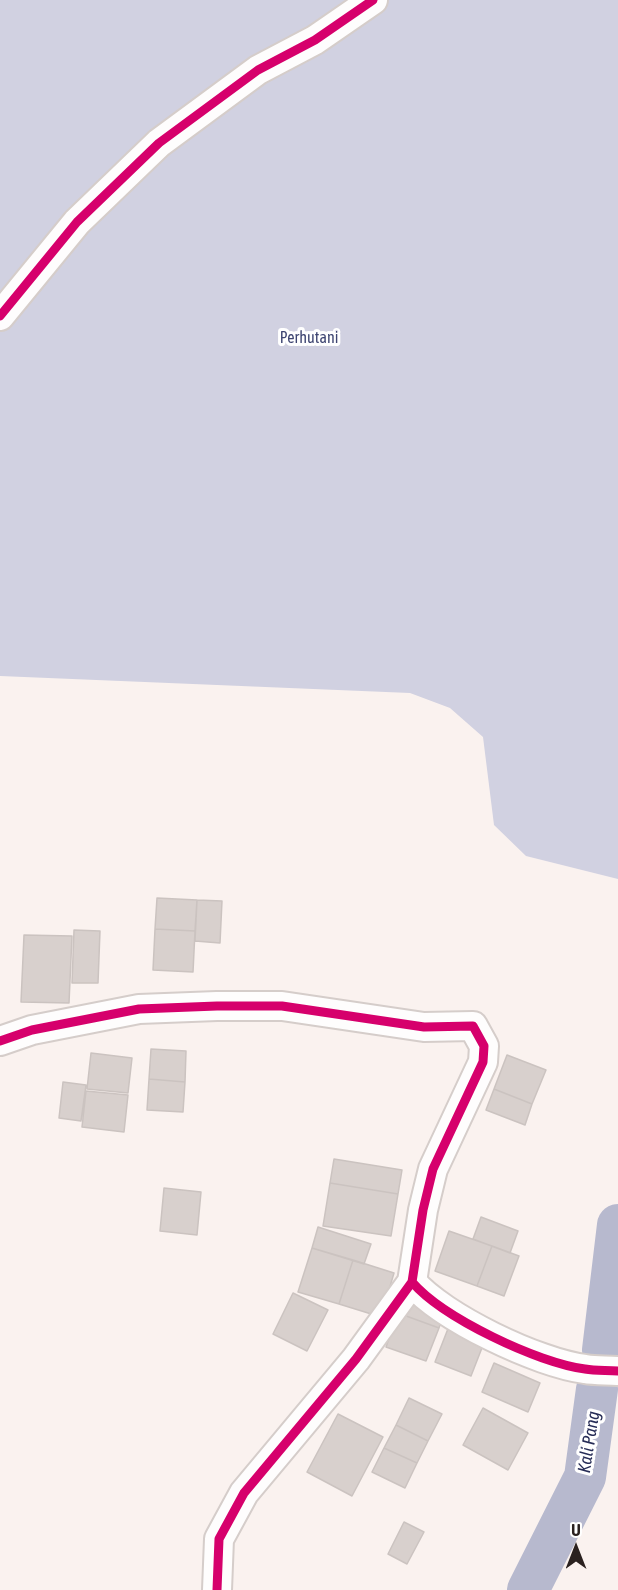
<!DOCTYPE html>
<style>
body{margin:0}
#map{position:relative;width:618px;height:1590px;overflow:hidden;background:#faf2ef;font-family:"Asap Condensed",sans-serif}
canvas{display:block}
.north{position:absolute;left:546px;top:1518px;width:60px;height:60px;-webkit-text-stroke:4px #fff;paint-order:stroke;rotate:0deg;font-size:16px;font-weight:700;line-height:24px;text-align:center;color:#2a211f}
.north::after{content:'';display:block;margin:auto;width:21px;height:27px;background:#2a211f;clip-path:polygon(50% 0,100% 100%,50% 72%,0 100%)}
</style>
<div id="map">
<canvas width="618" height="1590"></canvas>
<div class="north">U</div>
</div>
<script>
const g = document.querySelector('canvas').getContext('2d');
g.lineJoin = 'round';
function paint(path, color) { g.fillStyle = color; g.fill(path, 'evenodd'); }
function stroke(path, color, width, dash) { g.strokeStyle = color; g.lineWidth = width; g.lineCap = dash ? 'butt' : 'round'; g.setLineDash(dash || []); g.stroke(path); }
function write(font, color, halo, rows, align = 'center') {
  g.font = font + ' "Asap Condensed",sans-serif'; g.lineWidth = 6; g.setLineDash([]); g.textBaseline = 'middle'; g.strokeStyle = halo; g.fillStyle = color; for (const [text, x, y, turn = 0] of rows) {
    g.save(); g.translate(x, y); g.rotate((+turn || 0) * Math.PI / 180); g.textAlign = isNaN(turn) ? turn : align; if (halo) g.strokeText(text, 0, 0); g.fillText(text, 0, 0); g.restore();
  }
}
paint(new Path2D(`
 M0,0H618V879L526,856L494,825L483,737L450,708L410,693L0,676Z`), '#d1d1e1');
stroke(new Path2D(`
 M603,1350L618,1225
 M528,1590L585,1477L597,1389`), '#b7b9ce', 42);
const building = new Path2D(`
 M157,898L197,900L195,931L155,929Z
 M197,900L222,901L220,943L195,941Z
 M155,929L195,931L193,972L153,970Z
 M74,930L100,931L98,983H72Z
 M24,935L72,936L69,1003L21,1002Z
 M151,1049L186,1051L185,1082L149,1079Z
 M91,1053L132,1058L128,1093L87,1089Z
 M507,1055L546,1070L532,1104L494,1089Z
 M149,1079L185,1082L183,1112L147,1110Z
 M63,1082L86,1085L81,1121L59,1118Z
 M494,1089L532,1104L525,1125L486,1110Z
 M86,1091L128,1095L124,1132L82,1127Z
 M334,1159L402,1170L398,1194L330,1183Z
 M330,1183L398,1194L391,1236L323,1226Z
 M164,1188L201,1192L197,1235L160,1231Z
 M481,1217L518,1231L510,1253L473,1239Z
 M318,1227L371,1244L364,1264L312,1248Z
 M449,1231L492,1246L477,1286L435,1271Z
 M492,1246L519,1256L504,1296L477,1286Z
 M312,1248L353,1260L339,1304L298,1292Z
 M353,1260L394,1273L381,1317L339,1304Z
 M293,1293L328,1310L307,1351L273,1334Z
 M405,1295L445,1310L439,1328L398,1313Z
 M398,1313L439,1328L426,1361L386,1347Z
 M451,1321L487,1335L471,1376L435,1362Z
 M494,1363L540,1383L528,1412L482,1392Z
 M409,1398L442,1414L428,1441L396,1425Z
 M483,1408L528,1433L508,1470L463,1445Z
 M338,1414L383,1437L352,1496L307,1472Z
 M396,1425L428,1441L417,1463L384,1448Z
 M384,1448L417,1463L405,1488L372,1472Z
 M404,1522L424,1532L407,1564L388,1554Z`);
paint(building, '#d8d0cd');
stroke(building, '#cbc3c0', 1.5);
const minor = new Path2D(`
 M0,316L77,222L159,143L258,70L315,40L373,0
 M0,1041L32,1030L139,1009L217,1006H282L424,1027L473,1026L484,1046L483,1062L433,1169L423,1210L412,1282C443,1318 538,1363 585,1369C596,1371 607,1370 618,1371
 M217,1590L219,1539L244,1493L356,1359L412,1282`);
stroke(minor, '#d5cdca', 32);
stroke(minor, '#fefdfd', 28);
stroke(new Path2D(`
 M0,316L77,222L159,143L258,70L315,40L373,0
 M0,1041L32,1030L139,1009L217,1006H282L424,1027L473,1026L484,1046L483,1062L433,1169L423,1210L412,1282C443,1318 538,1363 585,1369C596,1371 607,1370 618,1371
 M217,1590L219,1539L244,1493L356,1359L412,1282`), '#d6006c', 9);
write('16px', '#3d4471', '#fff', [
 ["Perhutani",309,338]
]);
write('italic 18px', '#262c56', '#fff', [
 ["Kali Pang",589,1442,-81]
]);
</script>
